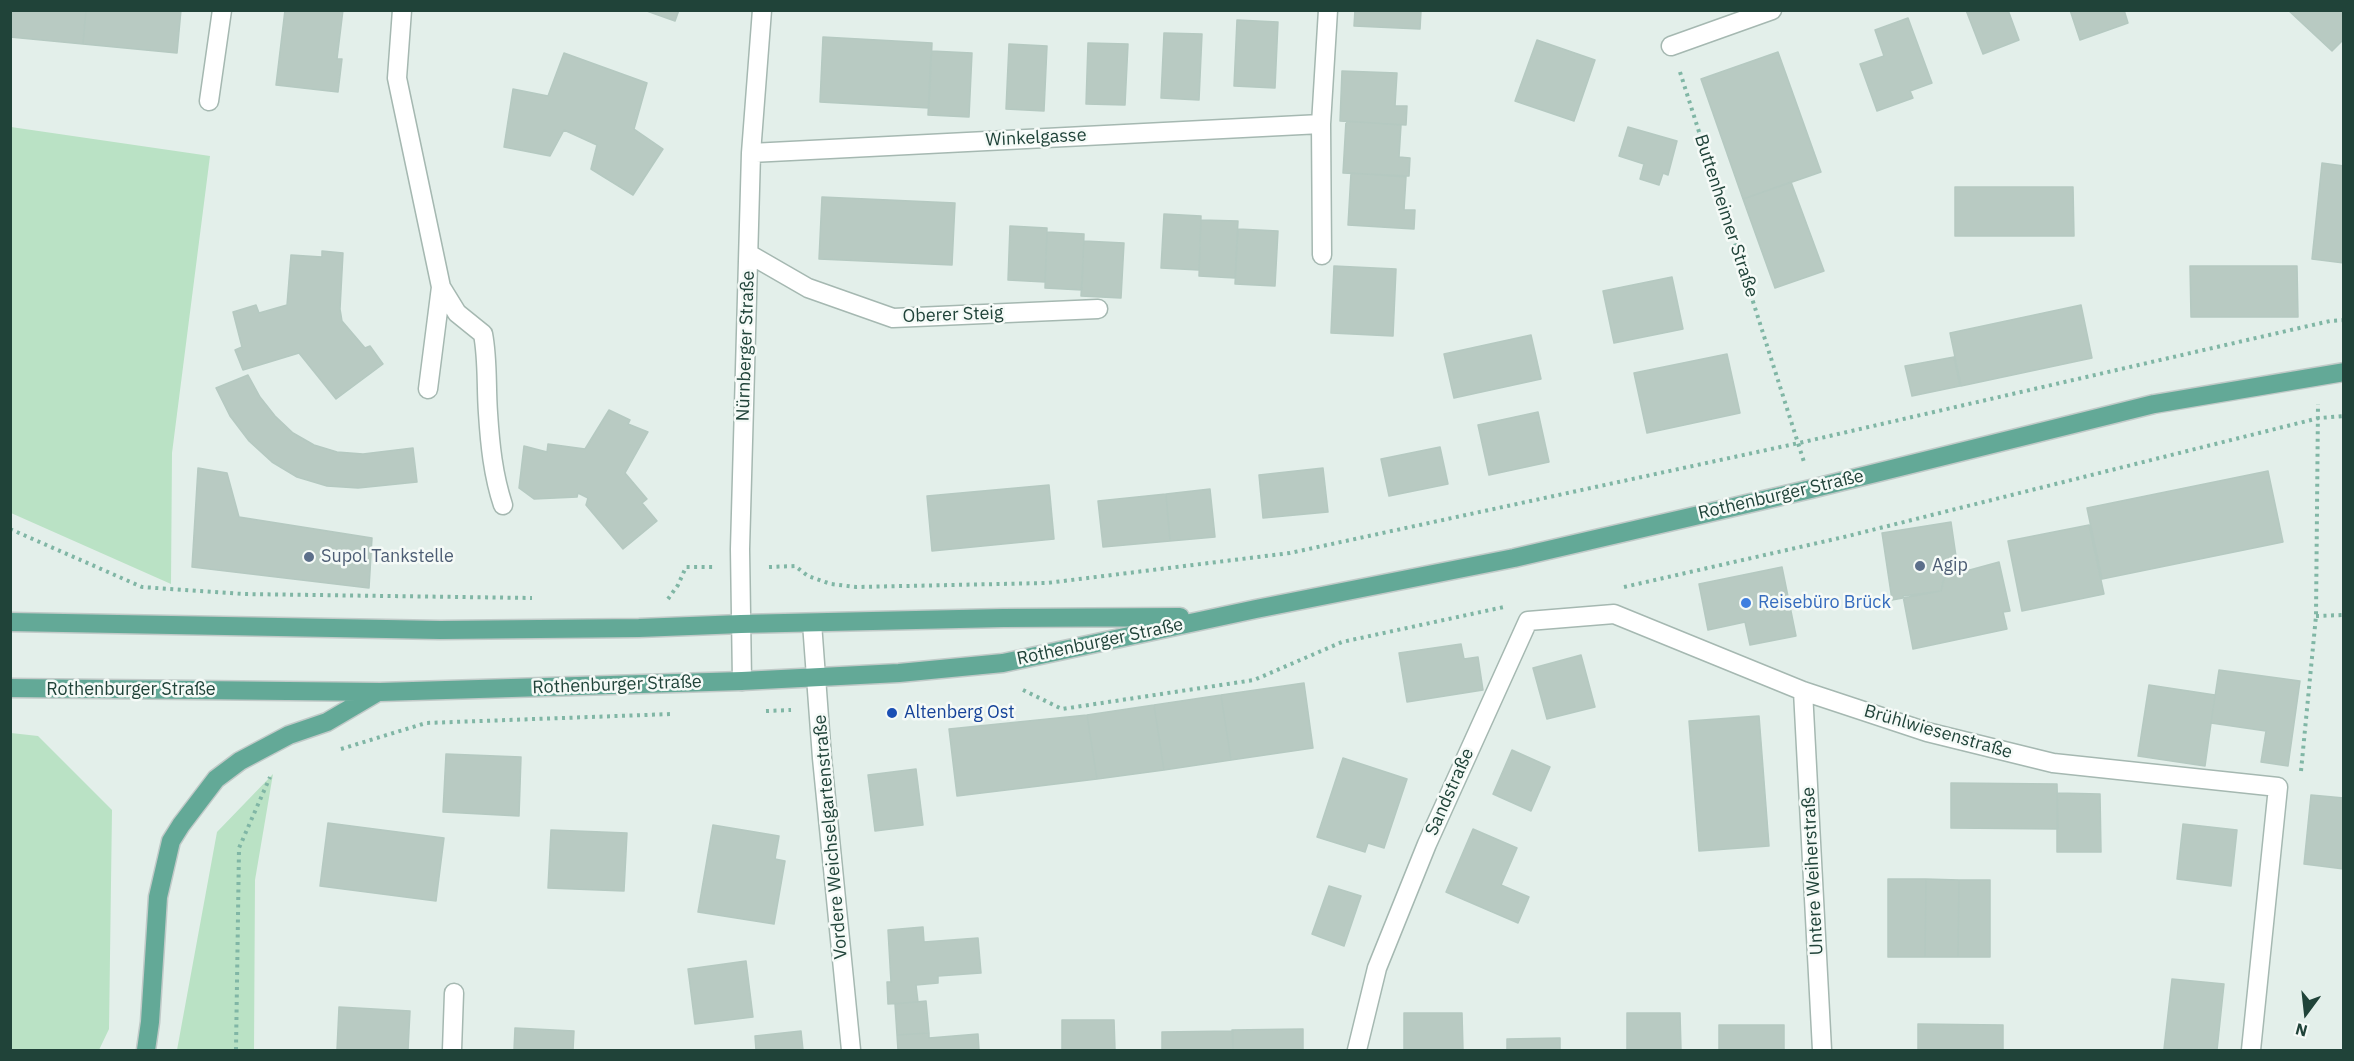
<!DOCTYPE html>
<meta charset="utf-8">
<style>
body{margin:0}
#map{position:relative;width:2354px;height:1061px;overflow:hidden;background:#e3efea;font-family:"IBM Plex Sans",sans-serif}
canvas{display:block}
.frame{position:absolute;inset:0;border:12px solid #204339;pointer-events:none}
.north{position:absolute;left:2276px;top:983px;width:60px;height:60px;-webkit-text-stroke:4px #f5faf7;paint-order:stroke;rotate:195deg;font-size:16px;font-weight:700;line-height:24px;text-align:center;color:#204339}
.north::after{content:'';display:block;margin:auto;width:21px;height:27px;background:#204339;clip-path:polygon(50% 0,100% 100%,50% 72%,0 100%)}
</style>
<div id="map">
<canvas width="2354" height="1061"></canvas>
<div class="frame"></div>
<div class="north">N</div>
</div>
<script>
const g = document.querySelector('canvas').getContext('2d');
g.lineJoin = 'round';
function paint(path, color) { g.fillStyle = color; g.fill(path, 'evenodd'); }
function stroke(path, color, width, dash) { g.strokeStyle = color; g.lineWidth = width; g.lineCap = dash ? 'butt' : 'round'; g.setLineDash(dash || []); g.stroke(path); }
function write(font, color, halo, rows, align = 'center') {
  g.font = font + ' "IBM Plex Sans",sans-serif'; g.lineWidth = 5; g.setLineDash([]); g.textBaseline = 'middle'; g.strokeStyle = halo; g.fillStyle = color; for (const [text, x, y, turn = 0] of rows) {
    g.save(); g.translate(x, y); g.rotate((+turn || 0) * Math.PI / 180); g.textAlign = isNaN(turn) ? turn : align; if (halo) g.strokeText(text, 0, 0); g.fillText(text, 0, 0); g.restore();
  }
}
paint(new Path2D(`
 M11,127L210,156L172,453L171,584L11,513Z
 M11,733L38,736L112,810L109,1029L99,1050H11Z
 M273,774L255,880L254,1050H177L217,832Z`), '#bae2c5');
const building = new Path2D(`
 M10,10H86L83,44L10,37Z
 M86,10H181L177,53L83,44Z
 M285,10H343L337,59H342L338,92L276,85Z
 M644,10H679L675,21Z
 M1355,10L1421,11L1420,29L1354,26Z
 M1966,10H2008L2019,40L1983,54Z
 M2070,10H2124L2128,23L2080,40Z
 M2288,10H2344V39L2332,51Z
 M1908,18L1932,83L1910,91L1913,98L1877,111L1860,64L1884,56L1875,30Z
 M1237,20L1278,22L1275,88L1234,86Z
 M1164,33L1202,34L1199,100L1161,98Z
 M823,37L932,43L929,108L820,102Z
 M1537,40L1595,60L1574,121L1515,101Z
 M1088,43L1128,44L1125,105L1086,104Z
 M1009,44L1047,46L1044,111L1006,109Z
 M931,51L972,53L969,117L928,115Z
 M1778,52L1821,172L1743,199L1701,79Z
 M564,53L647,83L634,129L663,149L633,195L591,169L597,145L564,130L550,156L504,147L513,89L548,96Z
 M1342,71L1397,73L1395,106H1407L1406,125L1340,121Z
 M1346,121L1401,125L1399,157L1410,158L1409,176L1343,173Z
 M1628,127L1677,141L1668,175L1663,173L1659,185L1640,179L1644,164L1619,156Z
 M2322,163L2344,166V263L2312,259Z
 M1351,173L1406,177L1404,210H1415L1414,229L1348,225Z
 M1791,182L1824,271L1775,288L1743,199Z
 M1955,187H2073L2074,236H1955Z
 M822,197L955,203L952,265L819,259Z
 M1164,214L1201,216L1199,270L1161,268Z
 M1201,220L1238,221L1235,278L1199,276Z
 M1010,226L1047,228L1045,282L1008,280Z
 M1238,229L1278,231L1275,286L1235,284Z
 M1047,232L1084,234L1082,290L1045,288Z
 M1084,241L1124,243L1121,298L1081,296Z
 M322,251L343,253L340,309L342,321L365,348L370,346L383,364L336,399L299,353L243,370L235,350L242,347L233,312L256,305L259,313L287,305L291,255L322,257Z
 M1334,266L1396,269L1393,336L1331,333Z
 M2190,266H2297L2298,317H2191Z
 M1672,277L1683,329L1614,343L1603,291Z
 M2081,305L2092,358L1961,386L1950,333Z
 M1531,335L1541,379L1454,398L1444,354Z
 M1727,354L1740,413L1647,433L1634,373Z
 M1954,357L1960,386L1912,396L1905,366Z
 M248,375L260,397L275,416L293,433L314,445L337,452L363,454L413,448L417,482L358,488L327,486L297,477L272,462L249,441L230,416L216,388Z
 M609,410L630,420L628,424L648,432L625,473L647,499L642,503L657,521L623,549L586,505L588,498L578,493L577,497L534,499L519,488L524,446L547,452L548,444L585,449Z
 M1538,412L1549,462L1489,475L1478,425Z
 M1440,447L1448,484L1389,496L1381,459Z
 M198,468L227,473L239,517L372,538L369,588L192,567Z
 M1323,468L1328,512L1263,518L1259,475Z
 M2268,471L2283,542L2102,579L2087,508Z
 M1049,485L1054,539L932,551L927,496Z
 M1210,489L1215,537L1170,541L1166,494Z
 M1166,494L1170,541L1103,547L1098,501Z
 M1951,522L1957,563L1948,564L1941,591L1892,600L1882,533Z
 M2089,525L2104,594L2022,611L2008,541Z
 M1999,562L2010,611L2003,612L2007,629L1913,649L1903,596L1941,591L1944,577Z
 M1782,567L1796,636L1750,645L1745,622L1708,630L1699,584Z
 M1461,644L1464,659L1478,657L1483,690L1407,702L1399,653Z
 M1581,655L1595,707L1547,719L1533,668Z
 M2219,670L2300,681L2288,766L2261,762L2266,731L2211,723Z
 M1304,683L1313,748L1231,760L1221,695Z
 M2149,685L2215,695L2205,766L2138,756Z
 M1221,695L1231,760L1164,770L1154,705Z
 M1154,705L1164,770L1097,779L1087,715Z
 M1087,715L1097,779L957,796L949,729Z
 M1759,716L1769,846L1699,851L1689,721Z
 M1512,750L1550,767L1531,811L1493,794Z
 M446,754L521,757L519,816L443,812Z
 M1343,758L1407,779L1384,848L1368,843L1365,852L1317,837Z
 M916,769L923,825L875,831L868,775Z
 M1951,783L2057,784L2058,829L1951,828Z
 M2057,793L2100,794L2101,852H2057Z
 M2311,795L2344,798V869L2304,864Z
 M328,823L444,838L436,901L320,886Z
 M2183,824L2237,830L2231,886L2177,879Z
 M713,825L779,836L775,859L785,861L774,924L698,912Z
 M1473,829L1517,848L1501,885L1529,897L1518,923L1446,892Z
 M551,830L627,833L624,891L548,888Z
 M1888,879H1926L1925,957H1888Z
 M1926,879L1959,880L1958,957H1925Z
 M1959,880H1990V957H1958Z
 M1329,886L1361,896L1344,946L1312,934Z
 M923,927L924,942L978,938L981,973L938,976V983L916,985L918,1002L888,1004L887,982H891L888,930Z
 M746,961L753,1017L695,1024L688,969Z
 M2172,979L2224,984L2217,1050L2164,1049Z
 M926,1001L929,1033L897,1035L895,1004Z
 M339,1007L410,1011L408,1050H337Z
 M1404,1013H1462L1463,1050H1404Z
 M1627,1013H1680L1681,1050H1627Z
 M1062,1020H1114L1115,1050H1062Z
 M1918,1024L2003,1025V1050H1918Z
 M1719,1025H1784V1050H1719Z
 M515,1028L574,1031L573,1050H514Z
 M1303,1029V1050H1233L1232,1030Z
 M801,1031L803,1050H756L755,1036Z
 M1233,1031V1050H1162V1032Z
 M929,1033V1038L978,1034L979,1050H898L897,1035Z
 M1560,1038V1050H1507V1039Z`);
paint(building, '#b8cac2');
stroke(building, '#b5c9c1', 1.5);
const minor = new Path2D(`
 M402,10L397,78L441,287L428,389
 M1671,46L1772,10
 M209,101L222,10
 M1321,124L1322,255
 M751,153L1321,124L1328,10
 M749,254L808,288L893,318L1098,309
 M441,287L457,313L483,334C488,360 486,386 488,413C490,444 493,475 503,505
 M812,623L822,758L851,1050
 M742,681L740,549L751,153L762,10
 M1803,691L1822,1050
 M452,1050L454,993
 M1357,1050L1377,968L1427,844L1528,621L1614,614L1803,691L1927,732L2053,763L2278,787L2251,1050`);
const major = new Path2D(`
 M10,622L440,630L639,628L741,624L1003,618L1180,617
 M10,688L380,692L742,681L899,673L1003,663L1256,609L1514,558L1811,489L2154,404L2344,372
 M146,1050L150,1022L158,897L171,841L181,825L216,779L240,761L289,735L327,722L378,692`);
stroke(minor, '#a5b8b1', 21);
stroke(major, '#c1cac8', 21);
stroke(new Path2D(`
 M1680,72L1804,462
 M10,529L142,587L243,594L532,598
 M769,567L795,566L808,576L831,584L856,587L1047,583L1290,553L1799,443L2330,321L2344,320
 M1624,587L1844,537L2319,418L2344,416
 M668,599L678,585L686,567H713
 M2316,616L2344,615
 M1023,690L1062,709L1254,680L1342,642L1504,607
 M766,711L791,710
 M341,749L426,723L672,714
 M2301,771L2316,616L2318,404
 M236,1050L239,848L270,777`), '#80b6a5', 4, [3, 4.5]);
stroke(minor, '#fff', 18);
stroke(major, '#63a997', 18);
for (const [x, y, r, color] of [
 [309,557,6,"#5c6f8a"],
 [1920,566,6,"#5c6f8a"],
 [1746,603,6,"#3f7fe0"],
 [892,713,6,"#1a4fb4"]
]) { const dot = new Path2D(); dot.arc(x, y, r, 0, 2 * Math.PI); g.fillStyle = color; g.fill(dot); stroke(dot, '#f5faf7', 2); }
write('18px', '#204339', '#f5faf7', [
 ["Winkelgasse",1036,138,-3],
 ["Buttenheimer Straße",1726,216,72],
 ["Oberer Steig",953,315,-2],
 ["Nürnberger Straße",746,346,-88],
 ["Rothenburger Straße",1781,495,-13],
 ["Rothenburger Straße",1100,642,-12],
 ["Rothenburger Straße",617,685,-2],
 ["Rothenburger Straße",131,690],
 ["Brühlwiesenstraße",1938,732,16],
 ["Sandstraße",1450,792,-66],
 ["Vordere Weichselgartenstraße",831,837,-95],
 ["Untere Weiherstraße",1813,871,-93]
]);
write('18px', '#4e5e75', '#f5faf7', [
 ["Supol Tankstelle",321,557],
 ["Agip",1932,566]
], 'left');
write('18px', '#366cbe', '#f5faf7', [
 ["Reisebüro Brück",1758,603]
], 'left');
write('18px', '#164399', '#f5faf7', [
 ["Altenberg Ost",904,713]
], 'left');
</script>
